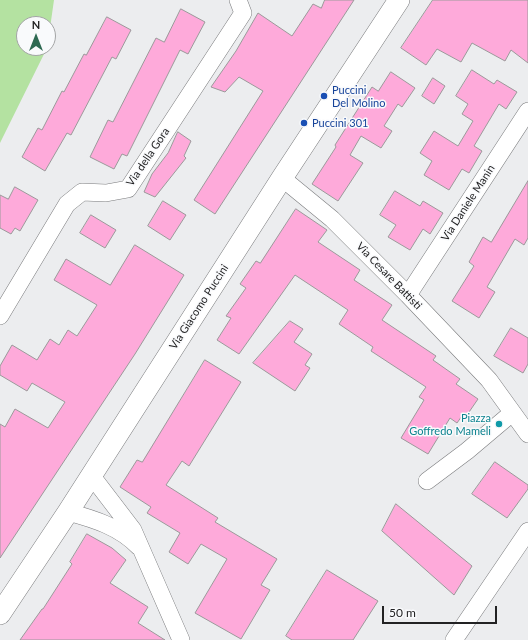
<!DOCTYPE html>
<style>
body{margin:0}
#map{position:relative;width:528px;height:640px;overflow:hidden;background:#ecedef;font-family:Lato,sans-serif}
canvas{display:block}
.north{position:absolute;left:16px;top:16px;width:40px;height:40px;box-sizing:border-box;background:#f9fafc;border:1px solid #a3a4a5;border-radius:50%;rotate:0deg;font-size:11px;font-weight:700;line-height:16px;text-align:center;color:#222223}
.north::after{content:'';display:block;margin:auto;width:14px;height:18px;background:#2e6952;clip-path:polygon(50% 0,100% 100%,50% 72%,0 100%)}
.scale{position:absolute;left:382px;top:606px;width:115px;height:18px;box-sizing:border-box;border:2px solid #222223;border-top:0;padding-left:5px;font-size:12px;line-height:14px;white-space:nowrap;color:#222223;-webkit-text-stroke:3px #f9fafc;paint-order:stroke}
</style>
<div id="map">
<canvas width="528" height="640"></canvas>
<div class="north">N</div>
<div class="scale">50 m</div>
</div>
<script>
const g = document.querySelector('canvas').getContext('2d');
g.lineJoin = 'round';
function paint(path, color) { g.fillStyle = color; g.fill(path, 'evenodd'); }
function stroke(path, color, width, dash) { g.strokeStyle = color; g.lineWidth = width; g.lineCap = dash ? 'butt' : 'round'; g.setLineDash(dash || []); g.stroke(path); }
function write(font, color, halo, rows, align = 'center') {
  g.font = font + ' Lato,sans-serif'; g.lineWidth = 3; g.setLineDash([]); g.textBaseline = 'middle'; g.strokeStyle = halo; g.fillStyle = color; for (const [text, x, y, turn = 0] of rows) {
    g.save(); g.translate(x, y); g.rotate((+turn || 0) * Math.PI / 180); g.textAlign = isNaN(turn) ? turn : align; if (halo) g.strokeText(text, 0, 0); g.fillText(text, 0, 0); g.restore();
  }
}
paint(new Path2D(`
 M0,0H54L48,42V24H24V48H47L0,143Z`), '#b4e2a1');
const building = new Path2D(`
 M325,0H354L215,214L194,200L263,91L239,77L225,92L211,87L236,51L258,13L292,36L313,4L321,8Z
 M433,0H528V63L511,50L505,61L472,43L461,62L437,49L426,65L401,48Z
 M181,9L205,22L188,54L180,50L127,156L122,154L114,169L90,157L108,120L113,122L156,38L164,42Z
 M107,17L131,30L116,59L112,57L71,135L67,133L45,171L22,157L38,128L42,130L62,91L64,92L84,54L86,55Z
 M472,70L494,84L497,80L517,92L506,109L499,104L474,146L482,151L469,173L462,169L449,190L424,175L432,161L420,153L434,131L458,146L473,121L462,114L468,104L456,96Z
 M391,72L415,88L402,107L398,104L384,126L392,131L381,148L361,136L350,155L363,163L338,201L312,184L336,147L335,145L372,87L378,91Z
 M433,78L445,86L434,104L422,96Z
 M178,132L191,141L184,156L186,158L155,197L144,192L152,174L168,153Z
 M528,181V238L524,245L515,239L487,287L495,292L479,318L452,301L474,266L469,262L483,237L491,242Z
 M15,187L38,200L20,231L15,228L11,234L0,228V195L8,199Z
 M395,191L420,206L423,201L443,213L430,234L423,229L410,250L388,237L396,225L380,215Z
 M163,201L186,215L170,240L148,226Z
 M296,209L327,230L318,242L360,270L354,280L392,305L382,320L436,356L433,360L460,379L456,384L478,399L467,415L464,413L457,423L450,418L428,454L401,438L424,400L419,397L426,387L371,351L373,347L339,324L348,310L295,275L239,354L217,340L231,318L226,316L246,288L240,284L256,261L260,263Z
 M91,215L116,230L105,248L80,233Z
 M135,245L184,275L135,354L0,558V424L5,427L15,409L48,428L65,402L32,383L27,391L0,375V366L12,345L37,360L50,339L59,345L68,330L77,336L97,305L54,280L66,259L110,285Z
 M290,321L303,329L294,342L312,354L305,365L310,368L295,391L253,363Z
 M511,328L528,338V364L523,373L494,356Z
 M205,360L241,382L189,466L182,461L166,485L218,518L215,522L277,559L261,585L270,590L241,639L195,613L227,559L201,544L188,564L169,552L180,533L147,513L151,507L120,487L137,460L142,462Z
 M495,462L528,485V489L507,518L472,494Z
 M396,504L472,566L454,595L382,531Z
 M87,534L112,548L126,560L110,583L148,607L138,623L165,640H20L42,609H43L72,564L70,562Z
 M327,570L378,601L353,640H292L286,636Z`);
paint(building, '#feaada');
stroke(building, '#9b999a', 1);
const minor = new Path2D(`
 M282,178L332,219L408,295L489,380L528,434
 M408,295L528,111
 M0,316L67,204L82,192L106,193L128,189L243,13L238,0
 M91,475L133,530L181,640
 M427,481L467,451L512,413
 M68,512C94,519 120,527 139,547
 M454,640L528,531`);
const tertiary = new Path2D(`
 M0,614L68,512L282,178L399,0`);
stroke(minor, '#7a7b7d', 18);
stroke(tertiary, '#7a7b7d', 22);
stroke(minor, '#fff', 17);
stroke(tertiary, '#fff', 21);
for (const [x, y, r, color] of [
 [324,96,4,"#1a4fb4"],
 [304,123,4,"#1a4fb4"],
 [499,424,4,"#0f9aa8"]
]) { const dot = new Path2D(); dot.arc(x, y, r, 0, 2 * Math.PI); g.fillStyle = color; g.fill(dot); stroke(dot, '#f9fafc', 1.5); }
write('11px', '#164399', '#f9fafc', [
 ["Puccini",332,90],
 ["Del Molino",332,103],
 ["Puccini 301",312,123]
], 'left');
write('11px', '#222223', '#f9fafc', [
 ["Via della Gora",148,157,-56],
 ["Via Daniele Manin",468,203,-57],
 ["Via Cesare Battisti",389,276,46],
 ["Via Giacomo Puccini",199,307,-57]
]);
write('11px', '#0d838f', '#f9fafc', [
 ["Piazza",491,418],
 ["Goffredo Mameli",491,431]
], 'right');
</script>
